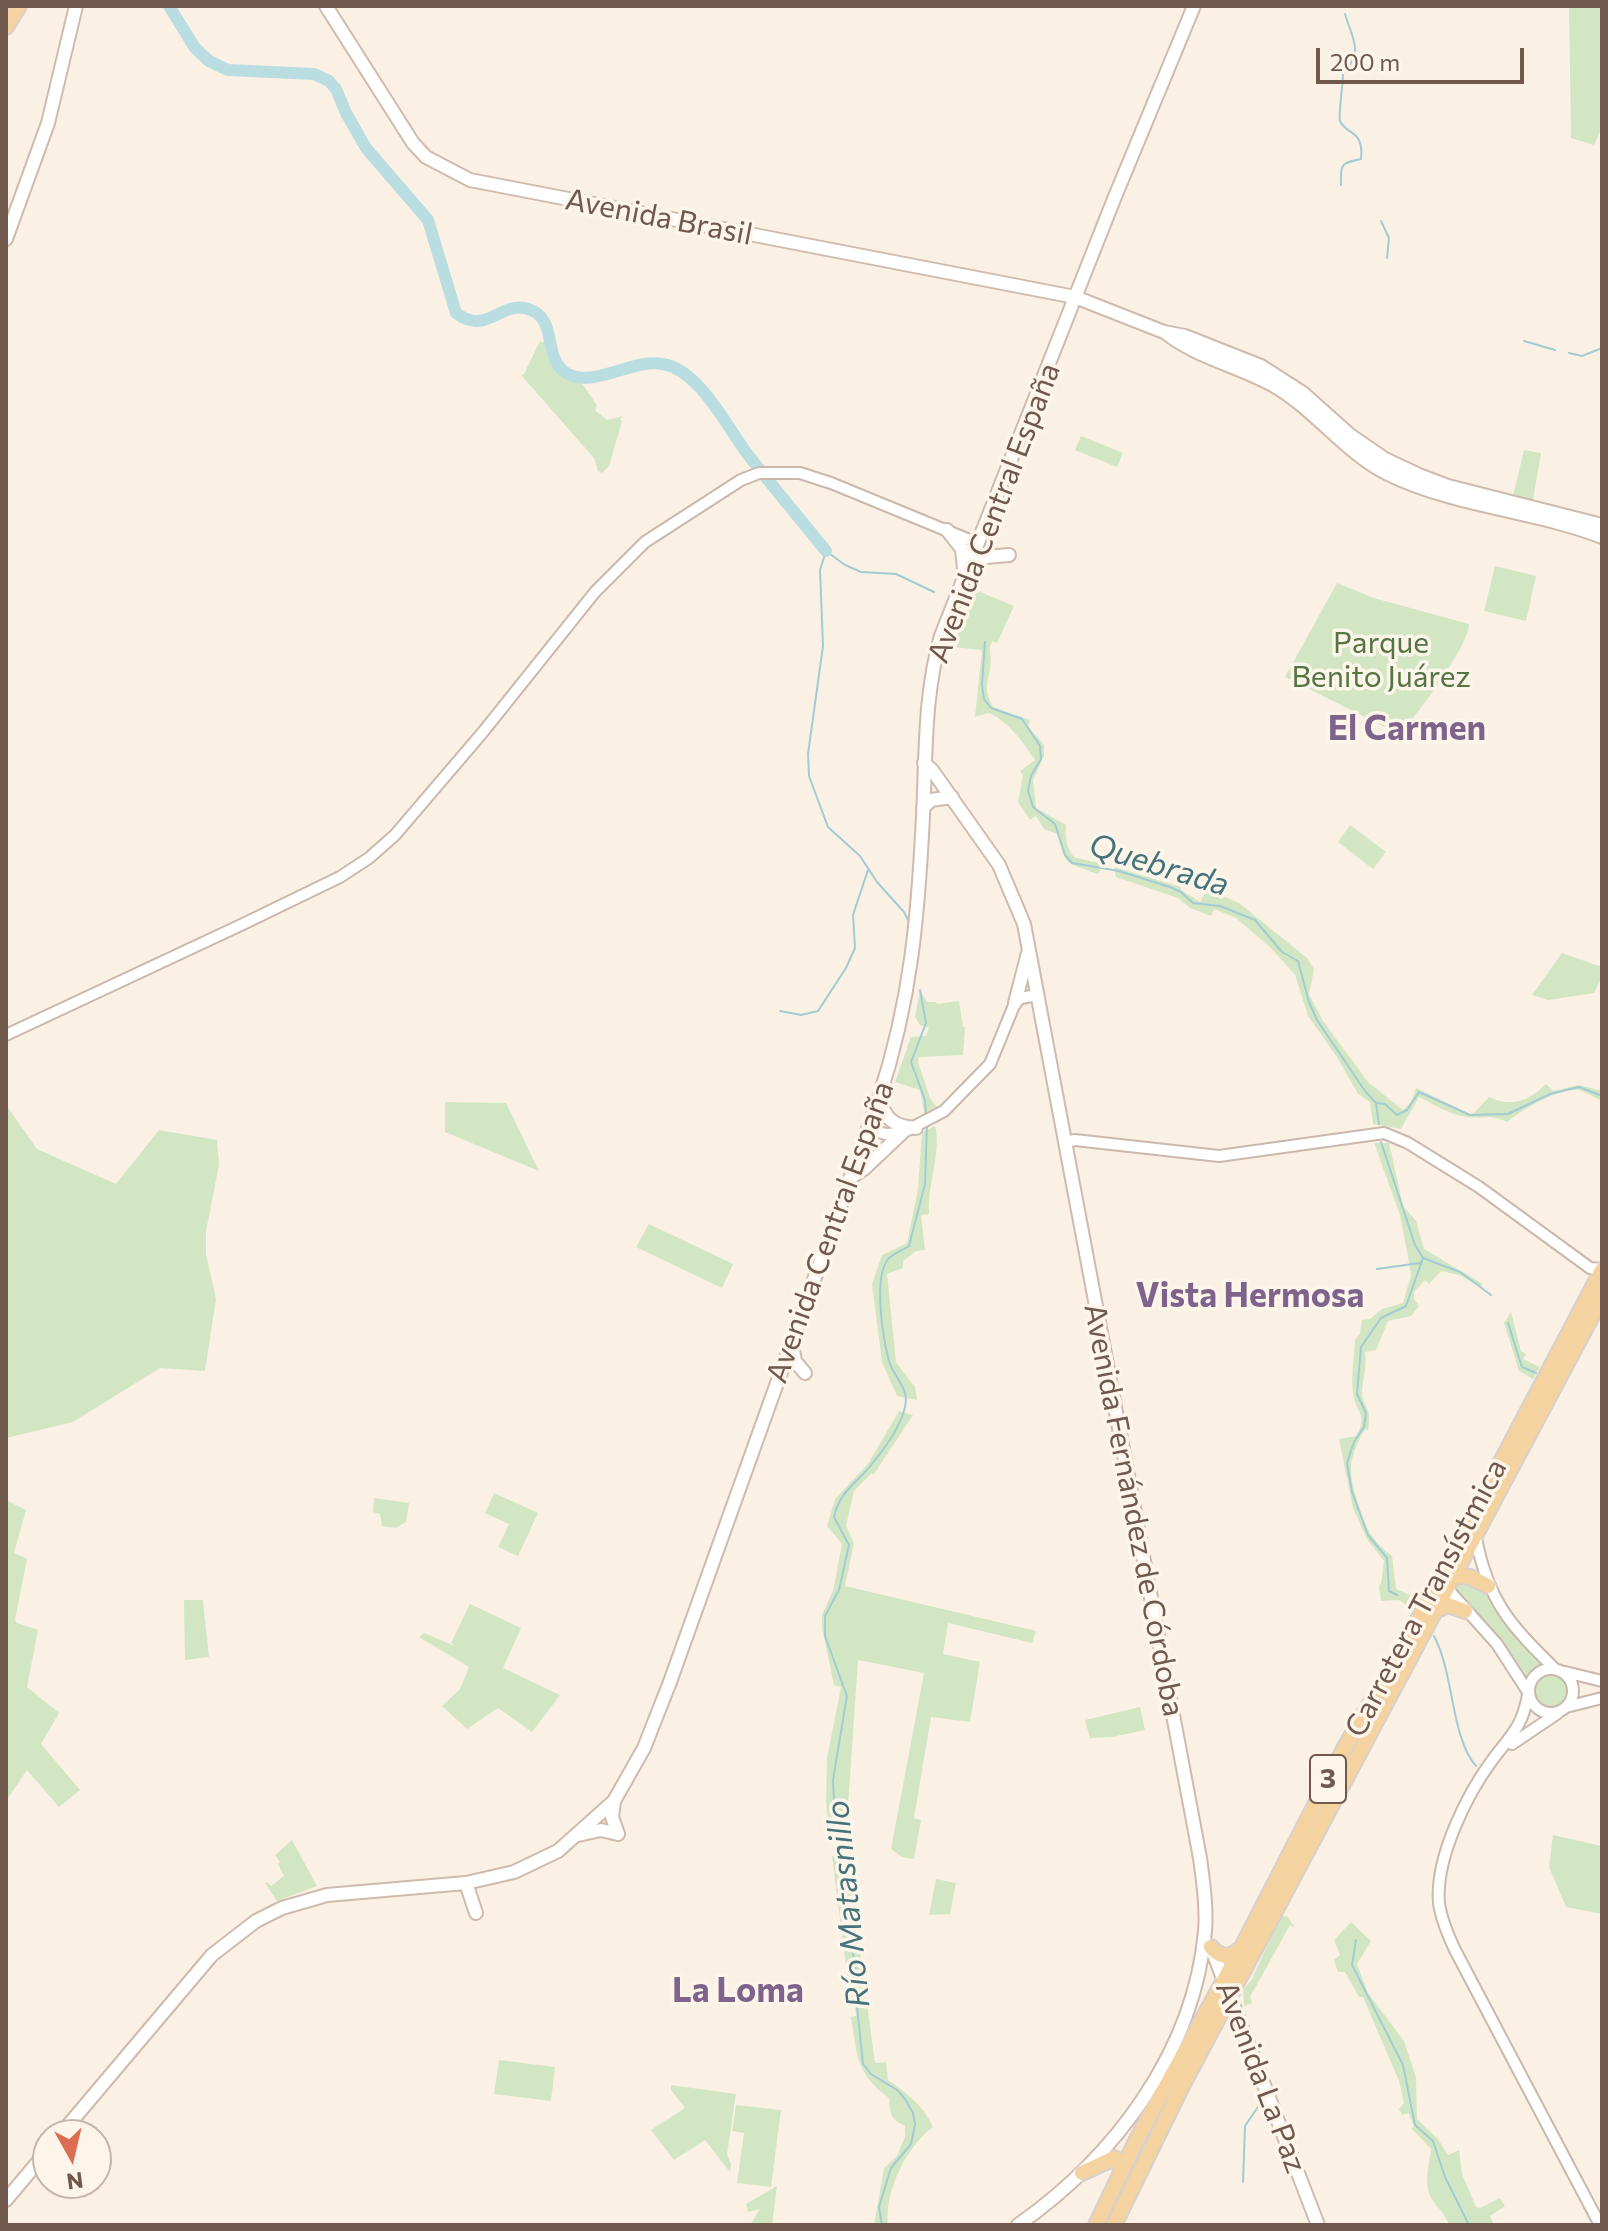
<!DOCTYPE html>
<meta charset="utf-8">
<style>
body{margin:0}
#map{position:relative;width:1608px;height:2231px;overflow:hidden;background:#faf1e4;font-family:Commissioner,sans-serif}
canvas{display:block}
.frame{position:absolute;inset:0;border:8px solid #70584c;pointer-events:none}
.north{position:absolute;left:32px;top:2119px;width:80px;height:80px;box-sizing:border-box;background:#fdf5ea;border:2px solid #c5b6ab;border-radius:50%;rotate:172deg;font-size:22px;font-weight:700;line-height:32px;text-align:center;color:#70584c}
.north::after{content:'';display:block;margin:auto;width:28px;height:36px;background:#db6e52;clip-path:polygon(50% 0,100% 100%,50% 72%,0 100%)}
.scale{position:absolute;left:1316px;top:48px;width:208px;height:36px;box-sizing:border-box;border:4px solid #70584c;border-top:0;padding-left:10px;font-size:24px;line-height:28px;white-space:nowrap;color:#70584c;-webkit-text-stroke:6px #fdf5ea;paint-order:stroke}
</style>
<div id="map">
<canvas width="1608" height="2231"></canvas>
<div class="frame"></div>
<div class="north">N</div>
<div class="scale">200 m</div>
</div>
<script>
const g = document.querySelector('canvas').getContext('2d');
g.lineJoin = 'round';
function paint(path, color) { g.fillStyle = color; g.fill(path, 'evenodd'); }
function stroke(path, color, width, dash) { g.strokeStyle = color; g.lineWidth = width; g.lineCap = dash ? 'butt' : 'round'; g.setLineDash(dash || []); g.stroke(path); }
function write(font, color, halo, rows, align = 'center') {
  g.font = font + ' Commissioner,sans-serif'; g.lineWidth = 7; g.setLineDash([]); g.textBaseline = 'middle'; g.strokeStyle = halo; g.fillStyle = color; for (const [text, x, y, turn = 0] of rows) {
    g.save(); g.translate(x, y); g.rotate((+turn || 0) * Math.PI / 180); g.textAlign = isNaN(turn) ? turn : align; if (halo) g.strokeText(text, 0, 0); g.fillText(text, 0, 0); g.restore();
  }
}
paint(new Path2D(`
 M1569,6H1602V127L1594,145L1571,138Z
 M540,341L553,346L557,359L565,370L576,375L597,405L595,410L607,420L623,416L620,419L622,421L609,466L602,473L598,471L594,458L521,375L524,374Z
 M1081,436L1123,453L1117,467L1075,450Z
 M1524,450L1541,453L1533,500L1513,496Z
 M1495,566L1536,576L1526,621L1484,611Z
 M1337,583L1374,598L1469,624C1469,646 1416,717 1399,734L1285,677Z
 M973,589L1014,606L997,643L992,641C988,649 991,653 991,661C989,681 982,687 993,707L1030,720L1028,726L1044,745V756L1033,780L1036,808L1066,825C1065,837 1066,847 1074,857L1099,863L1100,872L1097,874C1064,860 1068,870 1057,834L1044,829L1036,816L1030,820L1018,802L1023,776L1020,771L1035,760C1022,741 1010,723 989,713L975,717L982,650L953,647Z
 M1350,825L1386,852L1373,869L1338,842Z
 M1114,867L1181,887V890L1200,902L1207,889L1239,903L1307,958L1314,969L1309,994L1323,1021L1368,1082L1403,1110L1411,1102L1416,1088L1470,1114L1474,1113L1489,1097C1511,1108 1529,1101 1546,1084L1553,1091L1579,1085L1602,1091V1101C1595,1098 1585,1091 1578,1090C1558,1088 1522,1110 1507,1122C1491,1114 1485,1119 1468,1117C1450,1115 1435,1105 1419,1097L1401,1129L1373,1124L1370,1102L1358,1094L1337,1057L1308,1016L1295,975L1270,947L1236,918L1214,909L1211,916L1190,908L1178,898L1116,877Z
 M1562,953L1602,967V977L1594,993L1548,1000L1532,995Z
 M920,990L927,1002H936L937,1004L959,1001L963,1027H965L963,1055L919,1057L918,1062L930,1098L937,1107L924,1113L920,1090L895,1082L911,1037L926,1036L929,1028L920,1025L915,1017Z
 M445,1102L506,1103L539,1171L445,1132Z
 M6,1105L37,1149L116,1184L159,1130L217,1140L219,1165L206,1231V1254L216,1299L205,1371L160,1368L73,1422L6,1438Z
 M935,1126C942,1151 927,1185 929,1214L921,1215L925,1250L916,1251L903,1261V1268L887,1274L896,1362L915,1387L917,1400L897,1396L882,1362L872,1284L882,1255L907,1243L918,1189L922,1132Z
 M1374,1143H1389L1403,1206L1416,1221L1424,1249L1483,1284L1481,1287L1459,1275L1441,1271L1429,1284L1425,1280L1414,1292V1299L1419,1306L1411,1316L1388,1321L1376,1350L1365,1352C1367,1366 1363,1378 1362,1392C1361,1406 1373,1406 1368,1430L1365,1429C1359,1439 1352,1454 1351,1465C1349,1480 1362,1519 1370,1533C1376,1543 1383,1549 1392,1556L1396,1589L1419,1599L1413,1610L1399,1600L1381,1601L1379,1585L1381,1584L1384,1561L1367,1539L1353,1508L1339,1439L1356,1436C1369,1415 1355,1412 1353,1393C1351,1376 1354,1357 1355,1340L1360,1333L1362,1320L1370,1319L1382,1309L1403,1303L1411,1275L1410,1267L1400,1215Z
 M649,1224L733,1264L722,1288L636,1247Z
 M1511,1312L1521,1351L1526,1354L1523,1359L1540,1367L1533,1379L1519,1371L1504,1323Z
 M899,1411L913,1415L874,1474H871L854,1491L846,1526L854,1543L845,1586L1036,1631L1032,1643L948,1623L943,1654L980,1662L970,1722L931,1717L914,1818L921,1820L914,1859L902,1857L891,1849L924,1673L858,1660L848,1806L842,1830L843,1847L831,1842L826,1804L827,1758L841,1687L834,1685L822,1628V1615L833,1591L842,1544L827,1526L835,1499L868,1464Z
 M494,1493L538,1513L518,1556L498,1547L509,1524L485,1513Z
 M374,1498L409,1503L406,1522L396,1528L382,1526L380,1514L373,1512Z
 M6,1500L26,1510L14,1553L27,1559L15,1620L17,1623L38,1630L27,1687L59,1713L41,1744L80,1790L59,1807L27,1770L6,1801Z
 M1458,1578L1487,1590L1543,1664L1530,1671L1525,1678L1454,1592L1453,1586Z
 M184,1600H203L209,1657L185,1660Z
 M470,1604L521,1628L503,1668L560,1695L532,1732L498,1708L467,1729L442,1706L460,1689L469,1667L419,1637L424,1633L455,1646L451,1643Z
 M1535 1690a16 16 0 1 1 32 0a16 16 0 1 1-32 0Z
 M1140,1707L1145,1730L1112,1737L1090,1738L1085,1720Z
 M1553,1835L1602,1846V1914L1566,1907L1549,1867Z
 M292,1840L317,1886L277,1901L265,1883L267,1882L271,1886L284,1876L278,1864L280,1862L275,1855Z
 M832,1856L848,1861L875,2063L886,2062L888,2080C908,2094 923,2105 933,2127C907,2146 884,2192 888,2225H874L884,2168L897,2156L905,2137V2126C890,2119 890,2114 889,2098C856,2074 857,2055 851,2017L856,2016L855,2005H851Z
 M936,1879L956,1883L950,1914L929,1915Z
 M1281,1915L1288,1917L1295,1928L1290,1925L1250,1997L1252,2003L1244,2006L1243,1990L1252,1979Z
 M1351,1922L1371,1941L1357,1964L1368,1993L1404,2041L1416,2077L1417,2119L1438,2139L1448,2155L1459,2150L1462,2174L1476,2207L1480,2208L1500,2198L1505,2206L1490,2216L1494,2225H1449C1445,2215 1440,2210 1434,2202C1422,2187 1429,2166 1431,2149L1411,2128L1414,2127L1409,2113L1402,2115L1399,2109L1404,2103L1399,2081L1363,1997H1359L1345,1972H1338L1334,1960L1340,1955L1334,1940Z
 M499,2060L555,2067L551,2101L494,2094Z
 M671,2085L736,2094L727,2154L731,2164L730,2172L705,2140L674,2160L651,2130L685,2108L671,2090Z
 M736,2105L781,2110L771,2187L737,2183L744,2133L732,2131Z
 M777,2186L772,2225H750L760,2209L748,2212L746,2204Z`), '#d3e6c4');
stroke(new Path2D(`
 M1341,185C1340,163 1342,163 1361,159C1364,129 1347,136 1340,121C1338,118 1343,83 1343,74C1364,51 1353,41 1345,14
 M1381,221L1389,238L1387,258
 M1524,341L1555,350
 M1569,353L1582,356L1602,348
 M985,642L982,685L984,699L991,708L1022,719L1040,746L1041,759L1031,776L1028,791L1033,807L1055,824L1065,855L1072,863L1119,871L1170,887L1181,892L1193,903L1220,906L1255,920L1282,952L1298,961L1309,1002L1317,1020L1365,1091L1376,1103L1379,1124
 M910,924L904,912L877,882L860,856L828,827L809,776L808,754L823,646L820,570L826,551L845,565L861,572L896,574L934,592
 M920,990L926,1023L911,1062L925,1100L926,1114
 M780,1011L801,1015L818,1011L846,968L855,948L853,915L868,870
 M1378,1103L1385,1104L1397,1115L1407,1110L1419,1092L1470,1115L1508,1114L1550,1094L1579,1087L1602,1096
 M1381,1142L1415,1245L1423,1258L1406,1306L1381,1318L1361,1347L1357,1394L1366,1413L1364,1427L1354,1442L1347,1463L1352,1492L1368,1535L1387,1558L1389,1591L1397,1595
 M1423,1258L1460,1272L1491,1295
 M1377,1269L1420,1263
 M1508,1323L1522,1367L1536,1373
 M1434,1636C1454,1673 1451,1738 1476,1766
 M1356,1940L1352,1965L1403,2065L1415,2125L1433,2141L1445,2177L1469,2225
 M1243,2182L1245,2126L1262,2101
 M882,2225L879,2207L891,2168L911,2144L915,2124L913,2113L905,2099L897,2090L871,2074L863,2064L856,1997L857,1976L845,1909L839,1839L835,1823L833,1780L847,1696L825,1636V1616L839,1590L849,1545L834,1517C839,1492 857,1483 872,1464C885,1448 905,1420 906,1400C906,1386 893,1375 889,1361C883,1339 873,1278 888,1259C893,1254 903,1250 909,1246L925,1184L927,1124`), '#a1ccd3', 2);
stroke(new Path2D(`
 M169,6L195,48L209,61L228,70L314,74L329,81L336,89L346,113L366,148L428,220L456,313C489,338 503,294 535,312C557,325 543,361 568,374C594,388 634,358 663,364C701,371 727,428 749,456C774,488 800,519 826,551`), '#badde2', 12);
const tertiary = new Path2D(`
 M6,1035L241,925L340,877L369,858L395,835L483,732L595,592L645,542L741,480L759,473H800L831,483L977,543
 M868,1128L885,1134L902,1133L944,1111L990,1064L1015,1003L1021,998L1037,995
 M1065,1142L1075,1140L1219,1156L1384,1133L1408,1143L1479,1187L1590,1268L1602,1269
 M1476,1538C1488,1601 1510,1625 1555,1669
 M1445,1586L1497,1644L1528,1692
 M1529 1691a22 22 0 1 1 44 0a22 22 0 1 1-44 0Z
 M1565,1672L1602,1681
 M1528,1695C1522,1727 1512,1734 1493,1759C1467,1794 1435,1858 1439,1903C1441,1919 1448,1935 1455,1950L1600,2225
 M1566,1707L1602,1698
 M1512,1744L1558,1713`);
const secondary = new Path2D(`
 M326,6L413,143L426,157L470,180L1075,297L1164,332L1185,336L1261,366L1303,393L1350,435L1385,459L1419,475L1448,486L1602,525
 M6,239L48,123L76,6
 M1167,334C1198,358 1241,367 1276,387C1316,411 1344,451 1386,473C1455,507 1532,510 1602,537
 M947,530L962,549L964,569
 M967,568L986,557L1009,555
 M924,763L932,770L999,865L1024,924L1200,1858C1203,1881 1207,1907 1205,1931C1194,2052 1115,2157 1018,2225
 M923,808L931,800L952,797
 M1015,1003L1028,953
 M879,1098C885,1119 894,1127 916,1128
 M850,1178L865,1168L902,1133
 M792,1345L795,1361L805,1373
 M614,1801L612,1817L618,1834
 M578,1835L601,1830L618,1834
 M466,1883L476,1913
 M1211,1947L1318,2225
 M60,2135L212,1955L256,1921L282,1908L327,1895L466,1883L514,1872L558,1851L614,1801L644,1748L670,1682L879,1098C911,1000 918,918 923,816C926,756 924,694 941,636L1114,199L1194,6
 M6,2200L48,2150`);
const primary = new Path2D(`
 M6,27L19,6
 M1449,1575L1470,1577L1488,1586
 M1435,1611L1448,1605L1465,1611
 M1211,1947C1221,1959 1231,1958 1242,1947
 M1082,2173L1114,2158L1119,2161L1121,2173
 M1096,2225L1136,2141L1242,1947L1345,1747L1409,1637L1602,1270
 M1114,2225L1182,2086L1602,1297`);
stroke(tertiary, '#cab9ab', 14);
stroke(secondary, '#cfbbac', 16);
stroke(primary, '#d7d0cd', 18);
stroke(tertiary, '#fff', 10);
stroke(secondary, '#fff', 12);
stroke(primary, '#f4d3a1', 14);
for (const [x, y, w] of [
 [1328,1779,36]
]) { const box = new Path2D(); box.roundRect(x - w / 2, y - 24, w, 48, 6); g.fillStyle = '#fdf5ea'; g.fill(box); stroke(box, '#70584c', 2); }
write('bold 28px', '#70584c', null, [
 ["3",1328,1779]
]);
write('30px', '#70584c', '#fdf5ea', [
 ["Avenida Brasil",659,217,11],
 ["Avenida Central España",994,513,-69],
 ["Avenida Central España",830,1232,-70],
 ["Avenida Fernández de Córdoba",1134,1510,79],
 ["Carretera Transístmica",1426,1598,-62],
 ["Avenida La Paz",1261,2077,69]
]);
write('30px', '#547644', '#fdf5ea', [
 ["Parque",1381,643],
 ["Benito Juárez",1381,677]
]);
write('italic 32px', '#44737b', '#fdf5ea', [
 ["Quebrada",1159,865,17],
 ["Río Matasnillo",848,1904,-96]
]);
write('bold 34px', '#7e648c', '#fdf5ea', [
 ["El Carmen",1407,729],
 ["Vista Hermosa",1250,1296],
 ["La Loma",738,1991]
]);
</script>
